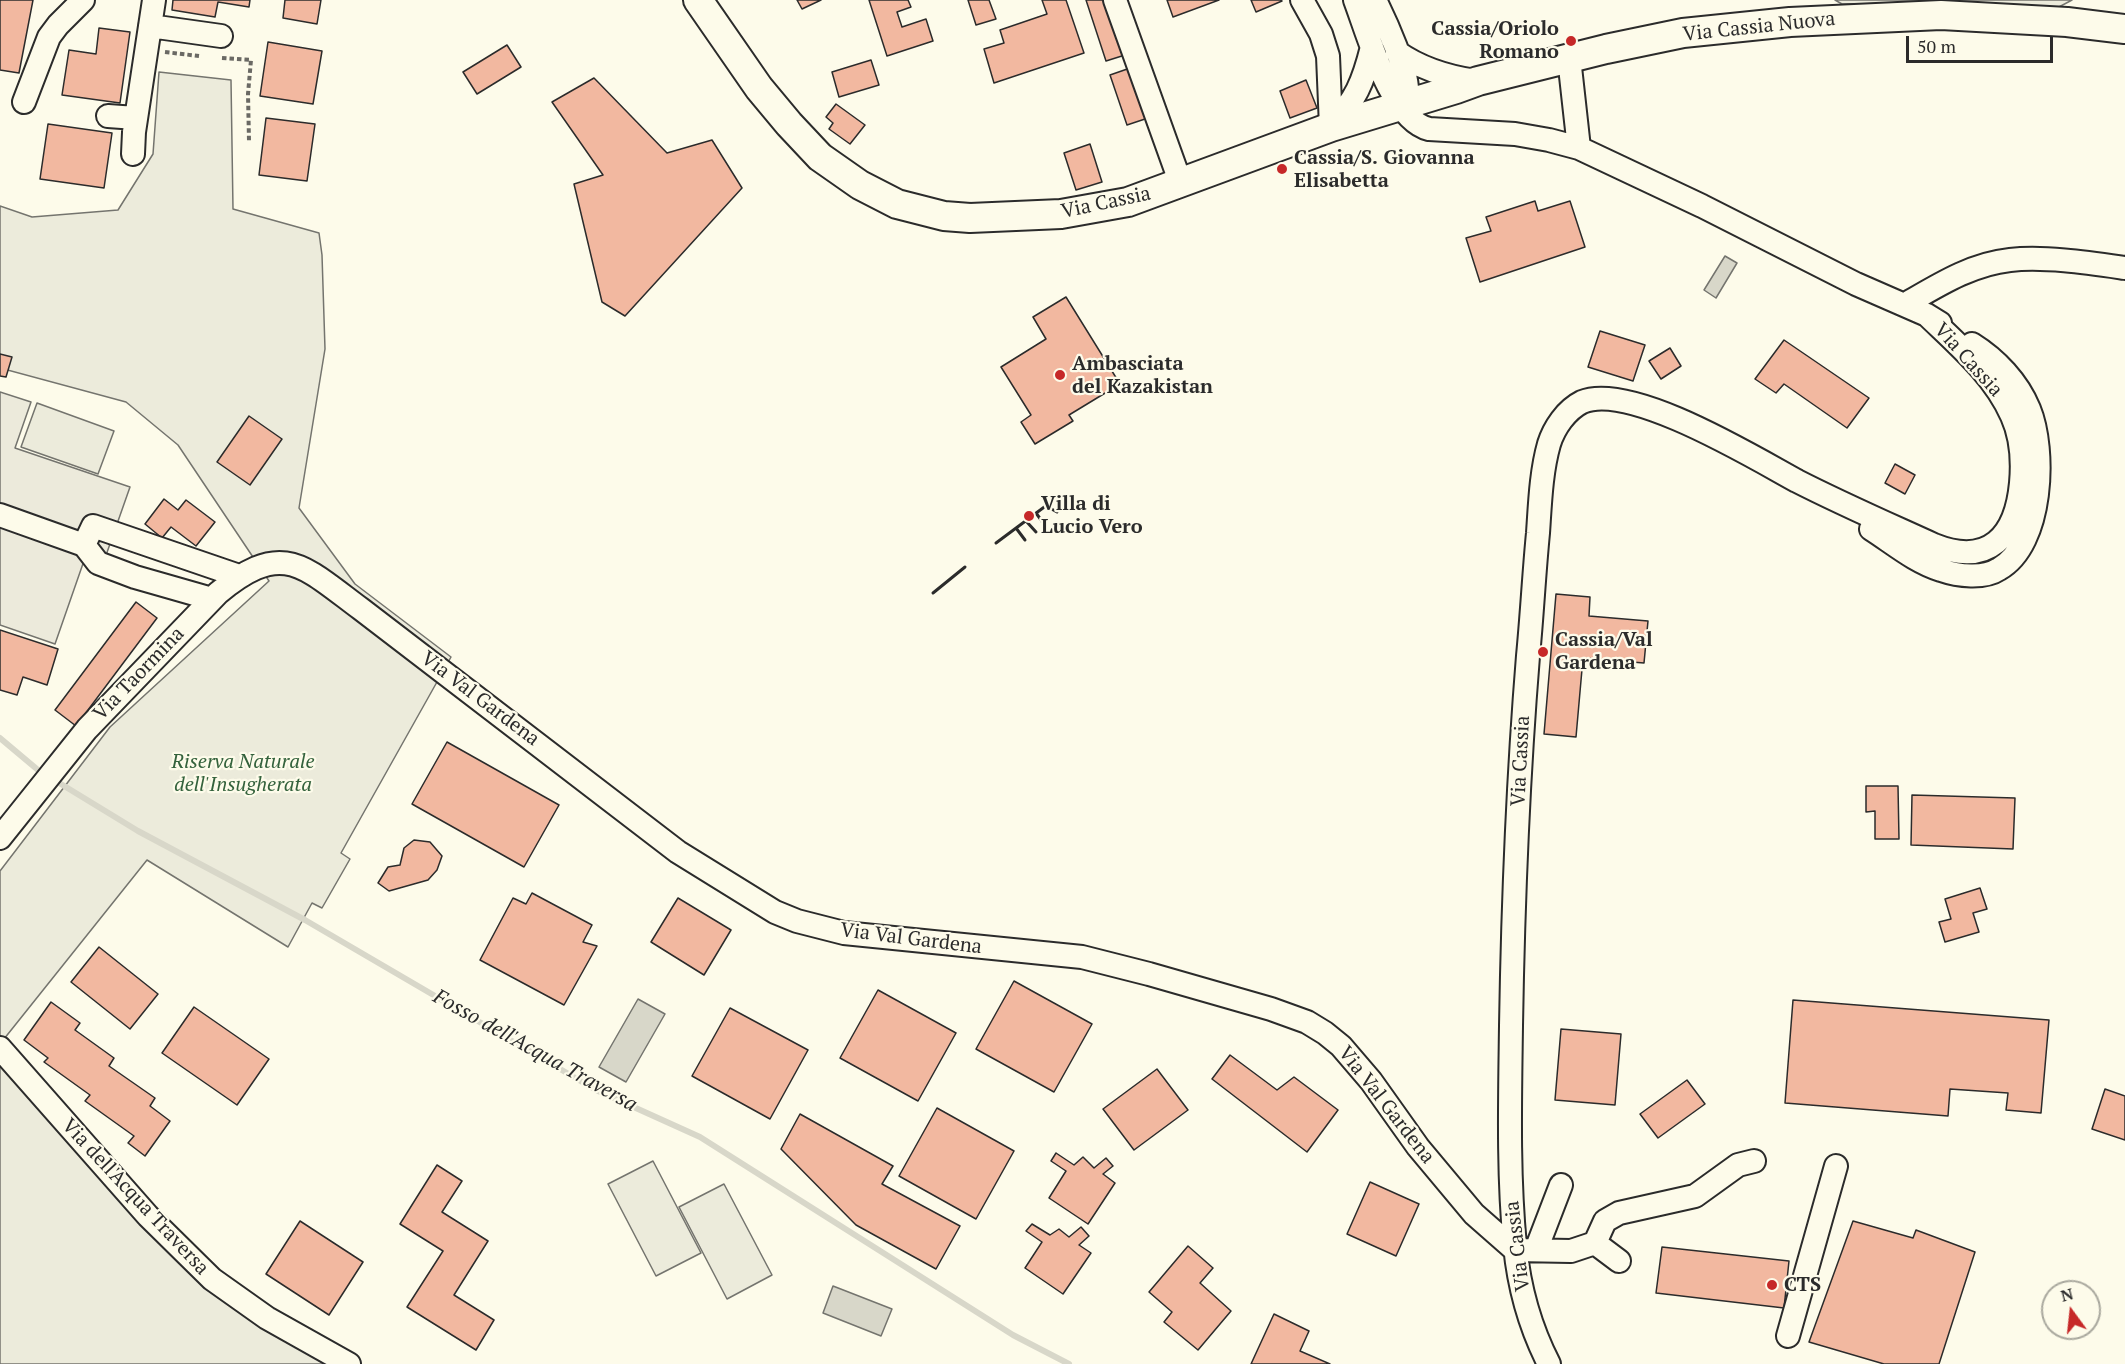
<!DOCTYPE html>
<style>
body{margin:0}
#map{position:relative;width:2125px;height:1364px;overflow:hidden;background:#fdfbea;font-family:"PT Serif",serif}
canvas{display:block}
.north{position:absolute;left:2041px;top:1280px;width:60px;height:60px;box-sizing:border-box;background:#fdfbea;border:2px solid #a9a89e;border-radius:50%;rotate:345deg;font-size:16px;font-weight:700;line-height:24px;text-align:center;color:#2b2b2b}
.north::after{content:'';display:block;margin:auto;width:21px;height:27px;background:#c62828;clip-path:polygon(50% 0,100% 100%,50% 72%,0 100%)}
.scale{position:absolute;left:1906px;top:36px;width:147px;height:27px;box-sizing:border-box;border:3px solid #2b2b2b;border-top:0;padding-left:8px;font-size:18px;line-height:21px;white-space:nowrap;color:#2b2b2b;-webkit-text-stroke:4px #fdfbea;paint-order:stroke}
</style>
<div id="map">
<canvas width="2125" height="1364"></canvas>
<div class="north">N</div>
<div class="scale">50 m</div>
</div>
<script>
const g = document.querySelector('canvas').getContext('2d');
g.lineJoin = 'round';
function paint(path, color) { g.fillStyle = color; g.fill(path, 'evenodd'); }
function stroke(path, color, width, dash) { g.strokeStyle = color; g.lineWidth = width; g.lineCap = dash ? 'butt' : 'round'; g.setLineDash(dash || []); g.stroke(path); }
function write(font, color, halo, rows, align = 'center') {
  g.font = font + ' "PT Serif",serif'; g.lineWidth = 4.5; g.setLineDash([]); g.textBaseline = 'middle'; g.strokeStyle = halo; g.fillStyle = color; for (const [text, x, y, turn = 0] of rows) {
    g.save(); g.translate(x, y); g.rotate((+turn || 0) * Math.PI / 180); g.textAlign = isNaN(turn) ? turn : align; if (halo) g.strokeText(text, 0, 0); g.fillText(text, 0, 0); g.restore();
  }
}
const green = new Path2D(`
 M1835,0H2072L2057,8L1936,3L1842,4Z
 M159,72L231,80L233,209L319,233L322,255L325,349L299,508L355,584L451,657L341,853L350,859L322,908L312,903L288,947L147,860L0,1044V871L110,727L269,581L178,445L126,402L0,368V206L32,217L118,210L153,154Z
 M37,403L114,431L98,474L21,447Z
 M0,1061L219,1298L327,1364H0Z
 M653,1161L701,1253L656,1276L608,1184Z
 M724,1184L772,1275L727,1299L679,1207Z`);
paint(green, '#ecebdb');
stroke(green, '#74746e', 1.5);
const parking = new Path2D(`
 M0,392L31,402L15,448L130,487L104,561L86,555L55,644L0,625Z`);
paint(parking, '#eceadb');
stroke(parking, '#74746e', 1.5);
const water = new Path2D(`
 M1725,256L1737,263L1716,298L1704,290Z
 M638,999L665,1014L626,1082L599,1067Z
 M833,1286L892,1309L881,1336L823,1313Z`);
paint(water, '#d8d7c9');
stroke(water, '#74746e', 1.5);
stroke(new Path2D(`
 M0,738L38,770L138,831L305,920L596,1090L700,1137L1013,1335L1069,1364`), '#d8d7c9', 6);
const building = new Path2D(`
 M0,0H33L19,73L0,70Z
 M173,0H250L249,7L218,2L215,17L172,10Z
 M285,0H321L317,24L283,18Z
 M797,0H821L802,9Z
 M869,0H908L911,7L897,12L902,27L926,19L933,41L887,56Z
 M968,0H989L996,19L976,25Z
 M1042,0H1066L1084,53L994,83L984,49L1004,43L1000,30L1047,14Z
 M1086,0H1107L1125,55L1106,61Z
 M1167,0H1219L1173,17Z
 M1251,0H1281L1282,1L1256,12Z
 M99,28L130,32L120,103L62,95L69,50L96,54Z
 M268,42L322,51L313,104L260,96Z
 M507,45L521,67L477,94L463,72Z
 M871,60L879,85L839,97L832,72Z
 M1133,67L1151,117L1127,125L1110,75Z
 M594,78L667,153L712,140L742,188L625,316L602,302L574,184L603,175L552,102Z
 M1306,80L1317,108L1290,118L1280,91Z
 M836,104L865,125L850,144L829,129L833,123L826,117Z
 M266,118L315,124L307,181L259,175Z
 M48,124L112,133L104,188L40,179Z
 M1090,144L1102,182L1076,190L1064,153Z
 M1535,201L1538,211L1570,201L1585,247L1480,282L1466,238L1491,231L1486,217Z
 M1066,297L1120,384L1069,415L1073,421L1035,444L1021,422L1031,415L1001,367L1046,339L1033,317Z
 M1600,331L1645,345L1633,381L1588,367Z
 M1784,340L1869,398L1847,428L1784,384L1776,393L1755,379Z
 M1670,348L1681,366L1661,379L1649,361Z
 M0,354L12,357L6,377L0,376Z
 M249,416L282,439L250,485L217,462Z
 M1895,464L1915,475L1905,494L1885,483Z
 M164,499L178,510L186,500L215,522L196,546L171,527L162,538L145,524Z
 M1556,594L1590,597L1589,616L1648,621L1644,663L1583,658L1576,737L1544,734Z
 M136,602L157,618L76,726L55,710Z
 M0,630L58,649L47,685L23,677L17,695L0,690Z
 M447,742L559,805L524,867L412,804Z
 M1866,786H1898L1899,839H1875V811L1866,812Z
 M1912,795L2015,798L2013,849L1911,845Z
 M414,840L430,842L442,856L437,870L428,880L389,891L378,883L388,867L400,865L404,848Z
 M1980,888L1987,909L1973,913L1979,932L1945,942L1939,922L1951,919L1945,899Z
 M532,893L592,925L583,942L597,946L564,1005L480,960L513,898L526,904Z
 M678,898L731,930L704,975L651,942Z
 M99,947L158,994L130,1029L71,982Z
 M1014,981L1092,1024L1054,1092L976,1049Z
 M878,990L956,1033L918,1101L840,1058Z
 M1793,1000L2049,1020L2041,1113L2006,1110L2008,1093L1950,1089L1948,1116L1785,1103Z
 M51,1002L80,1023L75,1030L114,1058L109,1066L155,1098L150,1106L170,1121L145,1156L128,1143L134,1136L85,1101L90,1095L44,1062L48,1058L24,1040Z
 M194,1007L269,1059L237,1105L162,1053Z
 M730,1008L808,1050L770,1119L692,1076Z
 M1561,1029L1621,1034L1615,1105L1555,1100Z
 M1230,1055L1277,1090L1294,1077L1338,1110L1307,1152L1212,1079Z
 M1157,1069L1188,1110L1134,1150L1103,1109Z
 M1687,1080L1705,1104L1658,1138L1640,1114Z
 M2105,1089L2125,1096V1140L2092,1129Z
 M937,1108L1014,1151L976,1219L899,1176Z
 M800,1114L893,1166L882,1184L960,1226L936,1269L856,1225L781,1149Z
 M1056,1153L1074,1165L1083,1157L1094,1168L1106,1158L1113,1166L1103,1174L1115,1183L1088,1224L1049,1198L1066,1171L1051,1161Z
 M437,1165L462,1181L442,1212L488,1241L454,1295L494,1320L476,1350L407,1307L443,1251L400,1224Z
 M1370,1182L1419,1204L1396,1256L1347,1234Z
 M300,1221L363,1262L329,1315L266,1274Z
 M1853,1221L1913,1238L1916,1230L1975,1252L1939,1364H1884L1809,1342Z
 M1032,1224L1050,1235L1059,1229L1069,1237L1081,1227L1089,1236L1079,1245L1091,1253L1063,1294L1025,1268L1042,1242L1026,1231Z
 M1188,1246L1213,1268L1200,1283L1231,1311L1198,1350L1164,1322L1172,1312L1149,1292Z
 M1662,1247L1789,1261L1784,1308L1656,1293Z
 M1274,1314L1309,1331L1300,1351L1330,1364H1251Z`);
paint(building, '#f2b8a0');
stroke(building, '#2b2b2b', 1.5);
const minor = new Path2D(`
 M1115,0L1181,184
 M1302,0L1321,34L1328,56L1331,127
 M1355,0C1368,34 1391,120 1429,129L1515,134L1549,140L1579,148L1702,206L1856,284L1927,315L1940,323
 M1375,0C1385,20 1409,72 1407,93C1406,98 1404,101 1401,105
 M150,26L221,36
 M1397,52C1421,69 1448,77 1476,81
 M1569,58L1579,148
 M24,102L49,37L58,25L83,0
 M108,116L136,118
 M1331,127C1356,99 1363,83 1372,47
 M133,154L134,132L154,0
 M1904,305C1937,286 1971,264 2010,260C2044,256 2090,263 2125,268
 M0,515L84,545L93,526L239,576
 M1871,529C1893,543 1915,562 1941,570C1958,576 1984,579 1999,569C2043,544 2046,450 2029,409C2018,382 1996,359 1972,344
 M84,545L98,563L135,577L212,599
 M0,838L87,729L218,593C283,539 303,566 361,609L678,852L775,912L797,921L844,933L1082,957L1149,974L1271,1009L1307,1022L1325,1033L1341,1046L1371,1081L1418,1147L1474,1214L1515,1250
 M0,1048L148,1216L212,1279L267,1318L349,1364
 M1595,1243L1605,1221L1619,1213L1695,1196L1738,1165L1754,1161
 M1515,1250L1571,1251L1595,1243L1619,1261
 M1536,1250L1561,1185
 M1788,1336L1836,1166
 M1549,1364C1530,1327 1519,1287 1515,1246C1508,1173 1510,1100 1511,1026C1513,903 1518,779 1528,656C1532,615 1534,574 1538,533C1540,504 1541,472 1549,444C1554,428 1566,410 1582,402C1630,382 1753,457 1797,481C1842,504 1888,524 1934,545C1989,567 2016,536 2021,483C2023,461 2021,436 2012,416C1994,375 1958,345 1927,315`);
const major = new Path2D(`
 M698,0L759,88L789,124L820,157L860,185L897,204L944,216L970,218L1061,214L1128,202L1331,127L1456,89L1478,81L1606,49L1683,33L1790,22L1941,15L2067,22L2125,29`);
stroke(minor, '#2b2b2b', 26);
stroke(major, '#2b2b2b', 32);
stroke(new Path2D(`
 M165,52L199,56
 M222,58L251,60L248,94L249,141`), '#6a6964', 4, [4.5, 3]);
stroke(minor, '#fdfbea', 22);
stroke(major, '#fdfbea', 28);
stroke(new Path2D(`
 M1046,506L1057,512
 M1036,513L1044,524
 M1026,521L1036,532
 M1016,528L1025,540
 M996,543L1059,496
 M933,593L965,567`), '#2b2b2b', 3);
for (const [x, y, r, color] of [
 [1571,41,6,"#c62828"],
 [1282,169,6,"#c62828"],
 [1060,375,6,"#c62828"],
 [1029,516,6,"#c62828"],
 [1543,652,6,"#c62828"],
 [1772,1285,6,"#c62828"]
]) { const dot = new Path2D(); dot.arc(x, y, r, 0, 2 * Math.PI); g.fillStyle = color; g.fill(dot); stroke(dot, '#fdfbea', 2); }
write('20px', '#2b2b2b', '#fdfbea', [
 ["Via Cassia Nuova",1759,27,-6],
 ["Via Cassia",1106,203,-12],
 ["Via Cassia",1968,360,48],
 ["Via Taormina",139,674,-46],
 ["Via Val Gardena",480,699,37],
 ["Via Cassia",1521,761,-87],
 ["Via Val Gardena",911,939,7],
 ["Via Val Gardena",1386,1105,52],
 ["Via dell'Acqua Traversa",135,1197,47],
 ["Via Cassia",1518,1246,-97]
]);
write('bold 20px', '#2b2b2b', '#fdfbea', [
 ["Cassia/Oriolo",1559,29,"right"],
 ["Romano",1559,52,"right"],
 ["Cassia/S. Giovanna",1294,158],
 ["Elisabetta",1294,181],
 ["Ambasciata",1072,364],
 ["del Kazakistan",1072,387],
 ["Villa di",1041,504],
 ["Lucio Vero",1041,527],
 ["Cassia/Val",1555,640],
 ["Gardena",1555,663],
 ["CTS",1784,1285]
], 'left');
write('italic 20px', '#34623c', '#fdfbea', [
 ["Riserva Naturale",243,762],
 ["dell'Insugherata",243,785]
]);
write('italic 21px', '#2b2b2b', '#fdfbea', [
 ["Fosso dell'Acqua Traversa",535,1051,29]
]);
</script>
